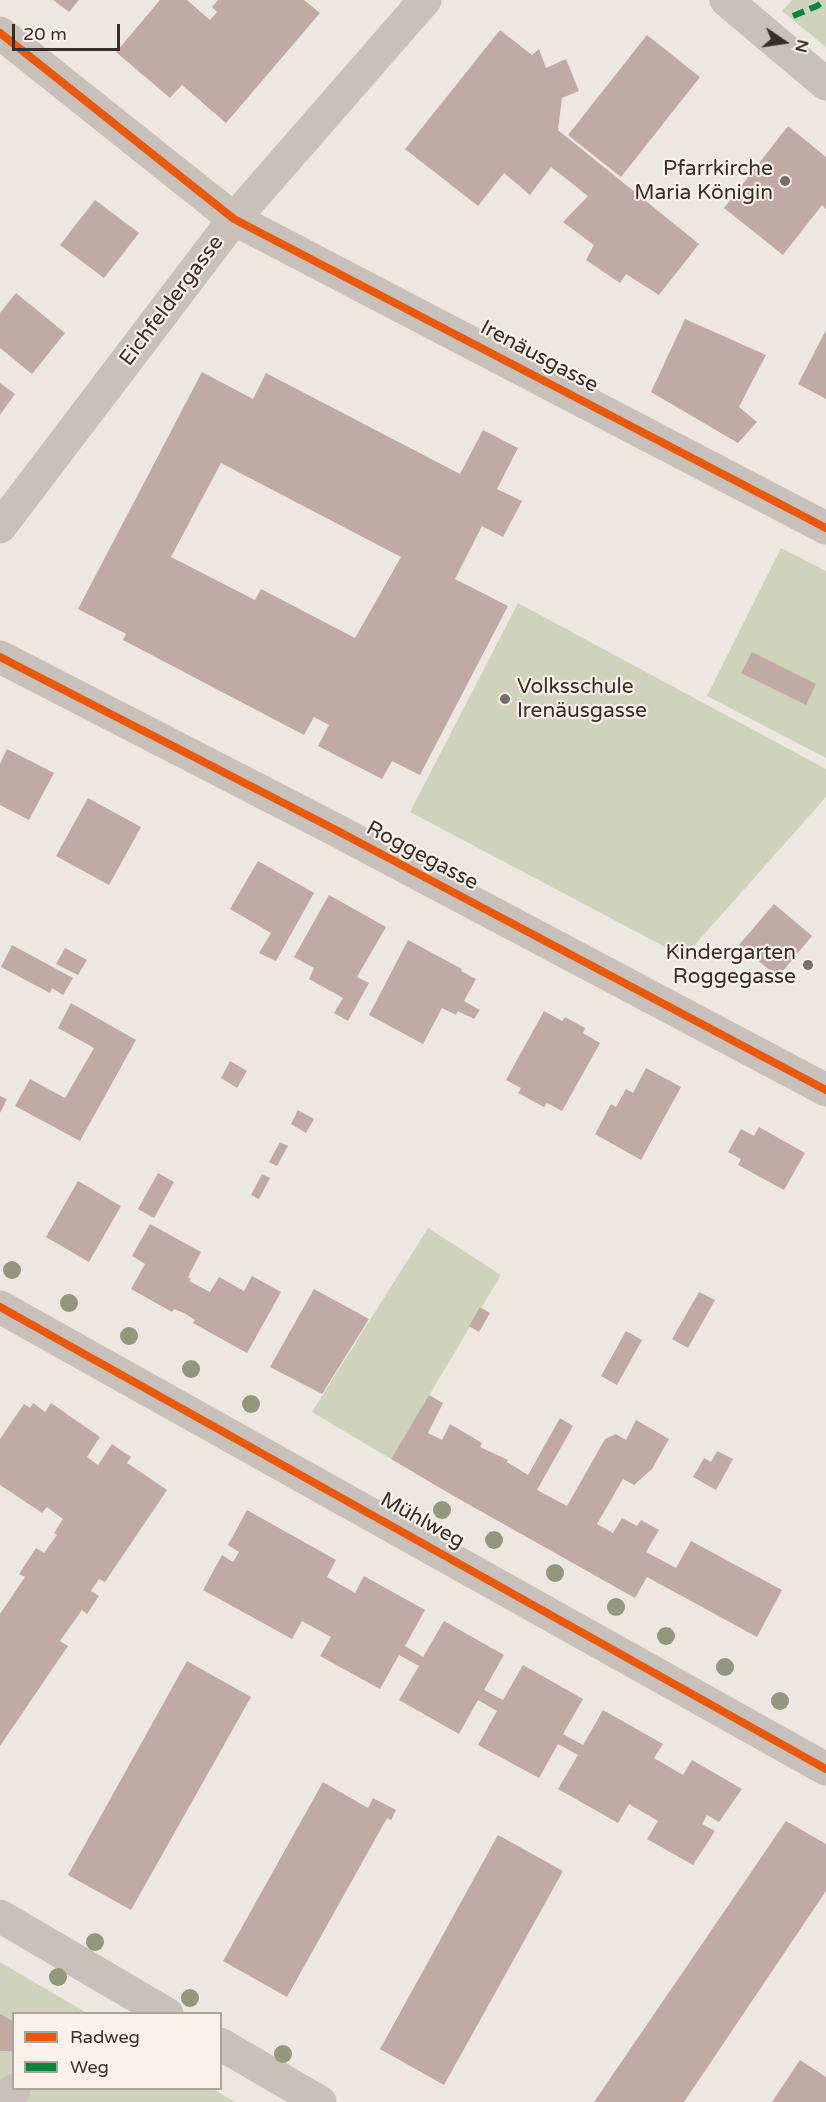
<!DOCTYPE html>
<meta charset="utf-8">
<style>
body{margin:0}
#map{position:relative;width:826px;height:2102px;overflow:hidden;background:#ede7e2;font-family:"Varela Round",sans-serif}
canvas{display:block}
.legend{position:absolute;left:12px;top:2012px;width:210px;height:78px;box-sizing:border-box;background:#faf1ea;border:2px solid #aca39d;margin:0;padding:8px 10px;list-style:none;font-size:18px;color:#382d29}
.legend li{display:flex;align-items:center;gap:12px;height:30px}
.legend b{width:30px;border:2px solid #aca39d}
.north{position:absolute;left:754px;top:12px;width:60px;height:60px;-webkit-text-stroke:4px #faf1ea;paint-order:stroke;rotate:103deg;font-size:16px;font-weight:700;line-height:24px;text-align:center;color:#382d29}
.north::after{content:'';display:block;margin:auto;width:21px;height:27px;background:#382d29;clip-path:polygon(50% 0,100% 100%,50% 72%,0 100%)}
.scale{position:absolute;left:12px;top:24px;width:108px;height:27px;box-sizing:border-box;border:3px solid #382d29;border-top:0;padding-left:8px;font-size:18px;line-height:21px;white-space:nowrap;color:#382d29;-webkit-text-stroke:4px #faf1ea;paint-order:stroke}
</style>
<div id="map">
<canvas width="826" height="2102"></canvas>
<ul class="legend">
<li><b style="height:8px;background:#e8590c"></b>Radweg</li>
<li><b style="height:8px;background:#00873e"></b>Weg</li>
</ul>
<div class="north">N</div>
<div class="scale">20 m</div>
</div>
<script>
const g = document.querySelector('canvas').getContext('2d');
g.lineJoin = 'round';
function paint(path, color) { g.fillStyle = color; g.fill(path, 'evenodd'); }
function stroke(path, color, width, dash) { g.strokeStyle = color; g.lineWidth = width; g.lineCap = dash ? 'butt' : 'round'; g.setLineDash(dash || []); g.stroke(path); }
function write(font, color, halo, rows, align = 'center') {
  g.font = font + ' "Varela Round",sans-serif'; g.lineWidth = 4.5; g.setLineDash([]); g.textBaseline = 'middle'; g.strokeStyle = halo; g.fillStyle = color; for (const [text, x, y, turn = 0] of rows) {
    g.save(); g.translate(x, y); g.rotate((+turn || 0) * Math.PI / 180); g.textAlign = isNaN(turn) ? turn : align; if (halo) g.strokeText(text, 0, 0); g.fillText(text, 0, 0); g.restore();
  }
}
paint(new Path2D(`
 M792,0H826V47L782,11Z
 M781,548L826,571V758L707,696Z
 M518,603L826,769V797L684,957L410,812Z
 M428,1228L501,1275L391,1459L312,1412Z
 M0,1962L87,2013L14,2014V2088L213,2089L235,2102H0Z`), '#d0d3bc');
paint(new Path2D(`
 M53,0H79L69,12Z
 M160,0H187L210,20L217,12L212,7L218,0H304L320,13L226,123L182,85L170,98L116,52Z
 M500,30L532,55L539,49L546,68L566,59L579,91L562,98L558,130L699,244L659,295L626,274L620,283L586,260L594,245L563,222L588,196L551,167L530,195L504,173L478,206L405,149Z
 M647,35L700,77L621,177L568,135Z
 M788,126L826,157V209L822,205L783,255L724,208Z
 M95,200L139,233L104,278L60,245Z
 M16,293L65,333L32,374L0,348V313Z
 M685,319L766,355L739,407L757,422L738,443L651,392Z
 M826,330V399L798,384Z
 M202,372L253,399L266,373L460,474L483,430L518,448L497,489L522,501L503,537L482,526L455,579L508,606L420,775L392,761L382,779L318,746L329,725L314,717L304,735L123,640L126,634L78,609ZM221,463L401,557L355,638L261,589L255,600L171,557Z
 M0,383L15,394L0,415Z
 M752,652L816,684L806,705L741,673Z
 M7,749L54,773L29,820L0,805V764Z
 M88,798L141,827L109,885L56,856Z
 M258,861L314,893L276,961L259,953L271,933L230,909Z
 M329,895L386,927L357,977L369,983L348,1021L334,1013L343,998L309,979L314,968L294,957Z
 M774,904L812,936L778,977L739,945Z
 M408,940L462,969L461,971L476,979L464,1001L480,1010L474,1019L458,1011L456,1015L442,1008L423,1044L369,1015Z
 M12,945L73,978L63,995L52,988L50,993L1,967Z
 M65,948L87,960L78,975L56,964Z
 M71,1003L136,1040L80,1141L15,1106L30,1079L65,1098L94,1048L58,1028Z
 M544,1011L562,1021L565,1017L585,1028L583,1033L600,1043L562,1111L547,1103L544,1107L518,1093L521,1088L506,1080Z
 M230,1061L247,1071L237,1088L221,1078Z
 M646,1068L681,1087L641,1160L595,1134L611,1104L616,1107L626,1089L633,1093Z
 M0,1096L7,1099L0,1113Z
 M298,1110L314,1119L306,1133L291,1124Z
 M759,1127L805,1153L784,1190L738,1165L741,1159L728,1152L741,1129L754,1136Z
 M280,1142L288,1146L277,1166L269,1162Z
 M158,1173L174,1182L154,1218L138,1209Z
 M262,1174L270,1178L259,1199L251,1195Z
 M78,1181L121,1206L89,1262L46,1237Z
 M150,1224L201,1252L188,1277L191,1279L189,1281L210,1292L219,1277L244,1291L252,1276L281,1292L247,1353L193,1323L195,1320L184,1313L174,1309L172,1312L131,1289L145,1264L132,1256Z
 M314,1289L369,1319L322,1394L270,1367Z
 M699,1292L715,1300L688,1348L672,1339Z
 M480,1307L490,1313L479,1332L469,1326Z
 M626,1331L642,1340L617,1385L601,1376Z
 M429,1395L443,1403L428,1433L442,1440L450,1424L482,1443L480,1447L508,1460L507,1462L528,1475L560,1418L573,1426L537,1490L567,1506L605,1439L616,1434L626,1440L636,1420L669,1439L652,1469L634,1485L623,1479L597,1524L613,1533L622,1518L637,1526L641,1520L659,1530L646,1552L676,1568L691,1541L782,1590L757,1637L647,1577L635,1598L452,1495L391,1459Z
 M33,1403L45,1412L51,1403L100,1437L87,1457L98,1465L112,1444L131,1457L127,1463L167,1490L105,1582L99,1579L91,1591L99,1596L87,1614L82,1610L60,1641L68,1646L0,1746V1614L25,1577L19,1574L36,1548L44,1553L57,1535L54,1533L63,1519L47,1507L42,1513L0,1485V1439L24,1404L30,1408Z
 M717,1451L733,1459L716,1490L693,1477L704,1458L711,1462Z
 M247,1510L336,1560L327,1577L355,1593L364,1576L425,1610L405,1646L423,1657L444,1621L504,1655L484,1690L503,1700L523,1665L583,1699L563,1734L583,1745L603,1710L663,1744L654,1758L683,1775L692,1760L742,1789L719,1822L707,1815L702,1824L715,1831L693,1865L647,1839L658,1821L629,1804L618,1823L558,1789L578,1755L558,1744L539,1778L478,1745L497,1711L478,1700L459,1734L399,1700L419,1666L399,1655L380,1689L320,1656L331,1637L302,1621L292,1639L203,1590L222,1555L233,1562L239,1552L228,1545Z
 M187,1661L251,1697L131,1910L68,1875Z
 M323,1782L368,1808L373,1798L396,1810L391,1820L387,1818L287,1997L223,1961Z
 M786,1821L826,1844V1891L684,2102H594Z
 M498,1835L563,1871L444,2085L380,2049Z
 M0,2014L14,2022V2051H0Z
 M800,2060L826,2077V2102H772Z`), '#c1aaa4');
stroke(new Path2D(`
 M726,0L826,84
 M0,33L234,219L826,528
 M0,527L234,219L425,0
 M0,657L334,829L826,1090
 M0,1307L826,1769
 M0,1916L167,2014
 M220,2044L320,2102
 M11,2095L14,2090`), '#c7c0bb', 33);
stroke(new Path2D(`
 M793,16L817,6L825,0`), '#00873e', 6, [12, 6]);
stroke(new Path2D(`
 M0,33L234,219L826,528
 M0,657L334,829L826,1090
 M0,1307L826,1769`), '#e8590c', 8);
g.fillStyle = '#93977e';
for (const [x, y] of [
 [12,1270],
 [69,1303],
 [129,1336],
 [191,1369],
 [251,1404],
 [442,1510],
 [494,1540],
 [555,1573],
 [616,1607],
 [666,1636],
 [725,1667],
 [780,1701],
 [95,1942],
 [58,1977],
 [190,1998],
 [283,2054]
]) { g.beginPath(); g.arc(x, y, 9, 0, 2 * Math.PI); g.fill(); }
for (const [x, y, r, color] of [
 [785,181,6,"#776e6a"],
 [505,699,6,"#776e6a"],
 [808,965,6,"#776e6a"]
]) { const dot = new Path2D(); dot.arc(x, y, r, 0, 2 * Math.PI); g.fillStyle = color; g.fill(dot); stroke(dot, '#faf1ea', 2); }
write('21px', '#382d29', '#faf1ea', [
 ["Pfarrkirche",773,169],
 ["Maria Königin",773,193],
 ["Volksschule",517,687,"left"],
 ["Irenäusgasse",517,711,"left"],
 ["Kindergarten",796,953],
 ["Roggegasse",796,977]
], 'right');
write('21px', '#382d29', '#faf1ea', [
 ["Eichfeldergasse",172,301,-53],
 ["Irenäusgasse",539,357,28],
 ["Roggegasse",422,856,28],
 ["Mühlweg",422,1521,29]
]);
</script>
